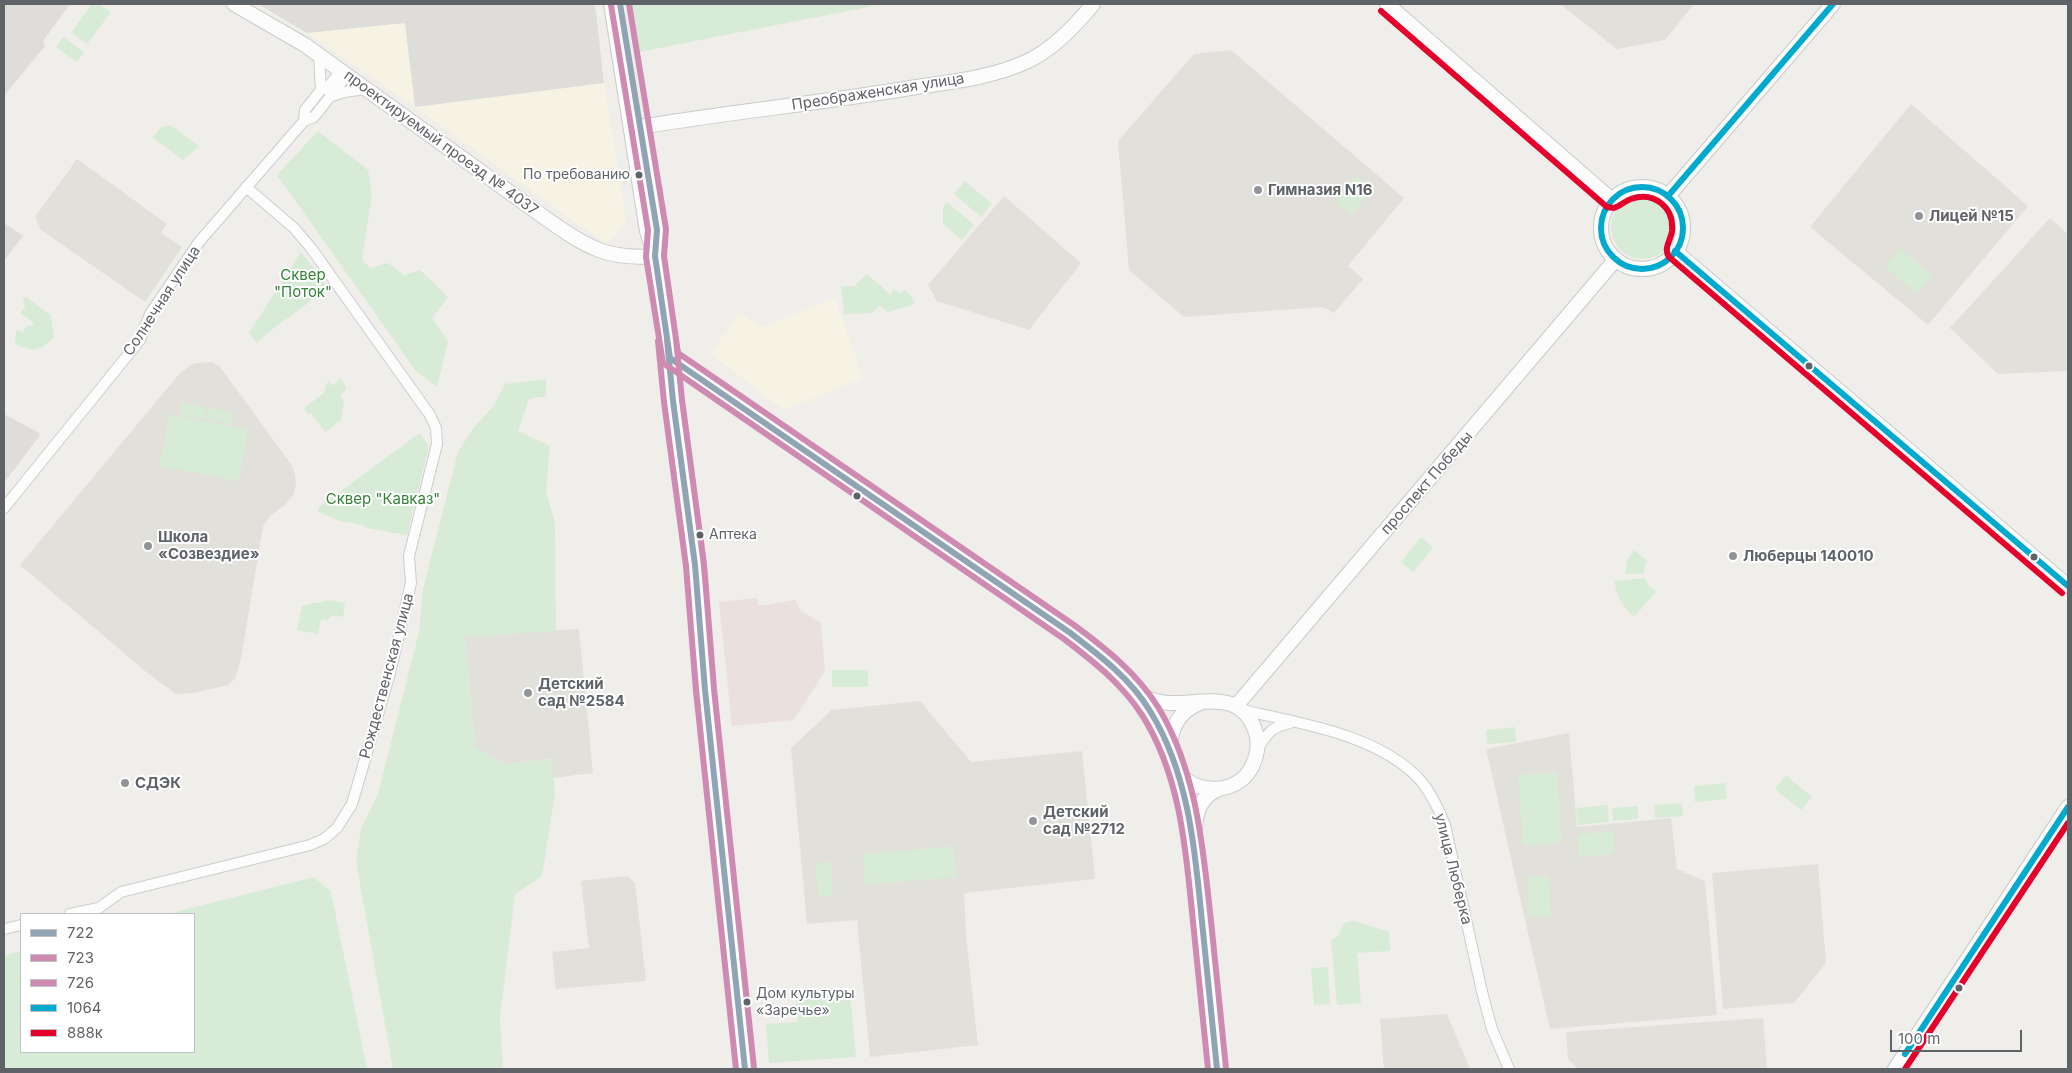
<!DOCTYPE html>
<meta charset="utf-8">
<style>
body{margin:0}
#map{position:relative;width:2072px;height:1073px;overflow:hidden;background:#efeeea;font-family:Inter,sans-serif}
canvas{display:block}
.frame{position:absolute;inset:0;border:5px solid #5f6368;pointer-events:none}
.legend{position:absolute;left:20px;top:913px;width:175px;height:140px;box-sizing:border-box;background:#fff;border:1px solid #bfc1c3;margin:0;padding:6px 9px;list-style:none;font-size:15px;color:#5f6368}
.legend li{display:flex;align-items:center;gap:10px;height:25px}
.legend b{width:25px;border:1px solid #bfc1c3}
.scale{position:absolute;left:1890px;top:1030px;width:132px;height:22px;box-sizing:border-box;border:2px solid #5f6368;border-top:0;padding-left:6px;font-size:15px;line-height:18px;white-space:nowrap;color:#5f6368;-webkit-text-stroke:4px #fff;paint-order:stroke}
</style>
<div id="map">
<canvas width="2072" height="1073"></canvas>
<div class="frame"></div>
<ul class="legend">
<li><b style="height:6px;background:#90a4b4"></b>722</li>
<li><b style="height:6px;background:#cf8ab2"></b>723</li>
<li><b style="height:6px;background:#cf8ab2"></b>726</li>
<li><b style="height:6px;background:#00a9ce"></b>1064</li>
<li><b style="height:6px;background:#e4002b"></b>888к</li>
</ul>
<div class="scale">100 m</div>
</div>
<script>
const g = document.querySelector('canvas').getContext('2d');
g.lineJoin = 'round';
function paint(path, color) { g.fillStyle = color; g.fill(path, 'evenodd'); }
function stroke(path, color, width, dash) { g.strokeStyle = color; g.lineWidth = width; g.lineCap = dash ? 'butt' : 'round'; g.setLineDash(dash || []); g.stroke(path); }
function write(font, color, halo, rows, align = 'center') {
  g.font = font + ' Inter,sans-serif'; g.lineWidth = 4; g.setLineDash([]); g.textBaseline = 'middle'; g.strokeStyle = halo; g.fillStyle = color; for (const [text, x, y, turn = 0] of rows) {
    g.save(); g.translate(x, y); g.rotate((+turn || 0) * Math.PI / 180); g.textAlign = isNaN(turn) ? turn : align; if (halo) g.strokeText(text, 0, 0); g.fillText(text, 0, 0); g.restore();
  }
}
paint(new Path2D(`
 M405,23L415,107L604,83L626,221L607,245L415,107L307,33Z
 M835,298L863,378L784,410L711,354L738,313L763,327Z`), '#f7f3e4');
paint(new Path2D(`
 M4,4H70L43,41L45,46L4,96Z
 M258,4H595L604,83L415,107L405,23L307,33Z
 M4,223L23,236L4,261Z
 M4,414L41,434L4,483Z`), '#dfddda');
paint(new Path2D(`
 M1560,4H1694L1665,40L1617,49Z
 M1231,50L1404,198L1348,266L1363,279L1334,313L1323,307L1184,317L1129,270L1118,141L1194,54Z
 M1911,104L2028,206L1928,325L1810,227Z
 M77,159L167,224L161,233L182,247L145,302L41,230L35,217Z
 M1004,196L1081,263L1029,330L937,301L928,285Z
 M2050,218L2068,234V371L1998,374L1950,328Z
 M212,362L220,367L291,464L295,474L296,485L293,495L286,504L269,517L263,526L241,659L235,679L228,685L193,693L176,694L145,671L20,565L180,373L194,363Z
 M579,629L593,773L553,778L551,759L504,764L475,747L465,636Z
 M920,701L971,762L1082,751L1095,879L964,893L966,935L978,1045L870,1057L857,920L807,924L791,748L832,710Z
 M1569,733L1577,827L1671,818L1677,869L1705,881L1717,1015L1550,1029L1486,749Z
 M1818,864L1826,963L1794,1003L1723,1009L1712,873Z
 M627,876L635,883L646,981L556,989L552,952L589,948L581,881Z
 M1447,1014L1470,1069H1384L1380,1019Z
 M1763,1018L1767,1069H1578L1568,1059L1566,1032Z`), '#e2e0da');
paint(new Path2D(`
 M757,598L758,606L795,600L801,611L821,623L825,671L794,720L732,726L719,602Z`), '#eae0de');
paint(new Path2D(`
 M92,4H99L111,12L87,44L71,33Z
 M631,4H883L639,52Z
 M63,37L84,52L77,62L56,47Z
 M170,125L199,146L183,160L153,138L161,127Z
 M318,131L368,170L372,195L362,259L370,268L388,263L404,275L420,270L448,297L432,318L448,341L437,387L416,371L277,175Z
 M1357,176L1373,189L1352,215L1336,203Z
 M965,181L992,204L981,217L954,194Z
 M1611 227a32 32 0 1 1 64 0a32 32 0 1 1-64 0Z
 M947,202L974,225L962,240L943,224V207Z
 M1900,248L1932,276L1916,294L1885,266Z
 M301,252L327,286C306,308 278,322 257,343L249,333Z
 M867,274L890,294L894,289L900,294L904,290L911,296L915,304L888,312L880,306L872,313L844,314L841,286H854Z
 M26,297L51,316L54,338C37,351 35,353 15,344L16,330L23,332L27,326H31L34,323L20,313L25,308L23,299Z
 M340,378L347,388L340,396L344,402L341,420L325,432L311,413L308,415L304,408L324,393L326,384L329,381L333,386Z
 M546,379V396L529,399L518,431L550,446L546,491L555,523L556,631L465,637L475,747L504,764L552,759L555,794L542,876L515,894L500,1017L503,1069H393L356,861L361,829L378,794L419,632L423,589L458,452L474,427L493,407L505,384Z
 M181,403L206,407L204,419L179,414Z
 M208,408L233,412L231,424L206,419Z
 M169,414L248,429L239,481L160,466Z
 M420,433L429,446L407,535L367,528L363,525L341,521L318,512L319,507Z
 M1421,537L1433,548L1413,572L1401,562Z
 M1634,550L1647,560L1643,574H1625L1627,561Z
 M1645,578L1648,585L1656,592L1634,617C1624,607 1615,596 1615,581Z
 M330,600L345,603L343,617L333,615L328,620L321,619L318,634L297,630L302,606C312,603 320,603 330,600Z
 M832,670H868V687H832Z
 M1515,727L1516,742L1487,744L1486,730Z
 M1557,772L1562,842L1523,845L1518,775Z
 M1786,775L1812,797L1801,810L1775,789Z
 M1725,783L1727,799L1695,802L1694,786Z
 M1682,803L1683,816L1655,818L1654,805Z
 M1608,805L1609,822L1578,825L1576,808Z
 M1638,806V819L1613,821L1612,808Z
 M1613,831L1615,854L1579,857L1578,834Z
 M953,846L956,877L865,885L863,854Z
 M831,862L833,895L818,896L816,863Z
 M1548,876L1551,915L1529,917L1527,877Z
 M314,877L331,892L367,1069H4V956L21,951V1052H194V914H168Z
 M1352,921C1364,922 1377,929 1389,932L1390,951L1357,953L1361,1003L1337,1005L1331,941L1339,935L1344,923Z
 M1328,967L1330,1004L1314,1005L1311,968Z
 M850,992L856,1057L769,1063L766,1024L798,1022L796,997Z`), '#d8ebd6');
const street = new Path2D(`
 M319,55L321,90
 M332,96L344,92L366,89
 M304,121L305,110L321,90L327,88L341,71
 M4,508L140,340L150,314L199,242L304,121L314,117L347,75
 M1241,710C1300,723 1380,735 1421,781C1432,794 1439,810 1445,825L1483,996L1492,1029L1509,1069
 M1258,748C1268,733 1271,727 1290,723
 M70,914L99,908L121,892L310,845L324,839L337,828L352,804L390,673L411,583L409,556L437,444L436,428L430,415L311,248L294,228L246,187
 M4,929L21,925`);
const secondary = new Path2D(`
 M234,4L305,45L548,220C587,247 607,260 655,256
 M611,4L647,231C668,294 667,363 676,428C707,641 718,856 745,1069
 M1387,4L1612,200
 M640,127C730,112 821,103 910,88C950,82 992,78 1028,61C1053,49 1076,25 1093,4
 M641,130L657,230L656,247
 M1601 228a41 41 0 1 1 82 0a41 41 0 1 1-82 0Z
 M1668,196L1833,4
 M1675,251L2068,586
 M670,358L1069,632C1083,642 1098,653 1111,664C1124,675 1132,690 1147,698C1181,715 1237,679 1255,730C1260,743 1257,758 1250,770C1236,793 1199,795 1181,775C1169,760 1166,740 1158,723C1149,707 1138,694 1127,680
 M1236,706L1616,259
 M1170,750C1170,728 1179,711 1200,703
 M1176,771L1183,790L1195,857L1217,1069
 M1195,831C1195,812 1201,796 1219,789
 M1895,1069L2068,807`);
stroke(street, '#cbcccc', 12);
stroke(secondary, '#cacacb', 16);
stroke(street, '#fdfcfc', 10);
stroke(secondary, '#fdfcfc', 14);
stroke(new Path2D(`
 M620,4L657,230L655,256L670,358L1069,632C1099,655 1130,678 1150,711C1189,774 1195,850 1202,922C1207,971 1212,1020 1217,1069
 M667,340L673,401L695,565L705,690L745,1069`), '#90a4b4', 6);
stroke(new Path2D(`
 M611,5L648,230L646,257L663,363L1064,639C1093,661 1122,684 1142,715C1181,776 1186,852 1193,922C1198,971 1203,1020 1208,1069
 M658,341L664,402L686,566L696,691L736,1069`), '#cf8ab2', 6);
stroke(new Path2D(`
 M629,4L666,229L664,256L678,353L1074,625C1105,648 1137,673 1158,707C1197,771 1203,848 1211,921C1216,970 1221,1019 1226,1068
 M676,339L682,400L704,564L714,689L754,1068`), '#cf8ab2', 6);
stroke(new Path2D(`
 M1601 228a41 41 0 1 1 82 0a41 41 0 1 1-82 0Z
 M1668,196L1833,4
 M1675,251L2068,586
 M1905,1054L2068,807`), '#00a9ce', 6);
stroke(new Path2D(`
 M1381,11L1607,207L1614,208C1620,206 1625,201 1631,199C1654,191 1674,207 1672,231C1671,240 1663,248 1669,257L2062,593
 M1905,1069L2068,823`), '#e4002b', 6);
for (const [x, y, r, color] of [
 [639,175,4.5,"#5f6368"],
 [1258,190,5,"#919496"],
 [1919,216,5,"#919496"],
 [1809,366,4.5,"#5f6368"],
 [857,496,4.5,"#5f6368"],
 [700,535,4.5,"#5f6368"],
 [148,546,5,"#919496"],
 [1733,556,5,"#919496"],
 [2034,557,4.5,"#5f6368"],
 [528,693,5,"#919496"],
 [125,783,5,"#919496"],
 [1033,821,5,"#919496"],
 [1959,988,4.5,"#5f6368"],
 [747,1002,4.5,"#5f6368"]
]) { const dot = new Path2D(); dot.arc(x, y, r, 0, 2 * Math.PI); g.fillStyle = color; g.fill(dot); stroke(dot, '#fff', 2); }
write('14px', '#5f6368', '#fff', [
 ["По требованию",630,175,"right"],
 ["Аптека",709,535],
 ["Дом культуры",756,994],
 ["«Заречье»",756,1011]
], 'left');
write('15px', '#5f6368', '#fff', [
 ["Преображенская улица",878,92,-9],
 ["проектируемый проезд № 4037",441,143,36],
 ["Солнечная улица",162,301,-57],
 ["проспект Победы",1427,483,-49],
 ["Рождественская улица",387,676,-75],
 ["улица Люберка",1453,869,76]
]);
write('bold 15px', '#5f6368', '#fff', [
 ["Гимназия N16",1268,190],
 ["Лицей №15",1929,216],
 ["Школа",158,537],
 ["«Созвездие»",158,554],
 ["Люберцы 140010",1743,556],
 ["Детский",538,684],
 ["сад №2584",538,701],
 ["СДЭК",135,783],
 ["Детский",1043,812],
 ["сад №2712",1043,829]
], 'left');
write('15px', '#348238', '#fff', [
 ["Сквер",303,275],
 ["\"Поток\"",303,292],
 ["Сквер \"Кавказ\"",383,499]
]);
</script>
